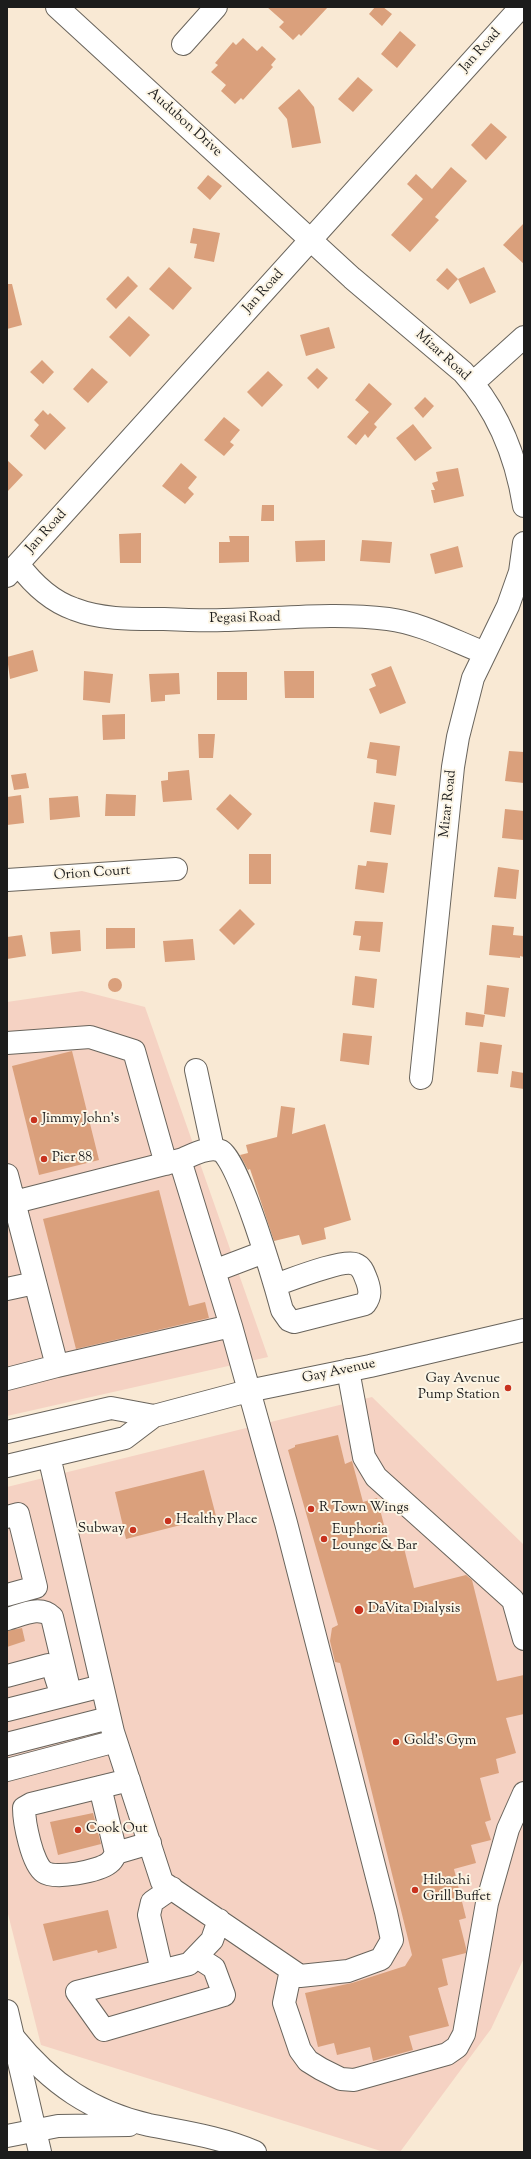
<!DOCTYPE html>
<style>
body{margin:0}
#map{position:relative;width:531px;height:2159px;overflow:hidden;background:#f9e9d4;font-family:"Sorts Mill Goudy",serif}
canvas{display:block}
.frame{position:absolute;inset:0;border:8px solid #1c1c1c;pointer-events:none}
</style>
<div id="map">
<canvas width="531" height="2159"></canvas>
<div class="frame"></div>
</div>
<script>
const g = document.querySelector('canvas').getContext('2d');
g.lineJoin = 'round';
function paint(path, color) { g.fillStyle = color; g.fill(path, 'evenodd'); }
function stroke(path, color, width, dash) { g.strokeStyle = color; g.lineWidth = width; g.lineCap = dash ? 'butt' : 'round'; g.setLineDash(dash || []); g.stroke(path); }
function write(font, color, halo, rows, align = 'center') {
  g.font = font + ' "Sorts Mill Goudy",serif'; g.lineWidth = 4; g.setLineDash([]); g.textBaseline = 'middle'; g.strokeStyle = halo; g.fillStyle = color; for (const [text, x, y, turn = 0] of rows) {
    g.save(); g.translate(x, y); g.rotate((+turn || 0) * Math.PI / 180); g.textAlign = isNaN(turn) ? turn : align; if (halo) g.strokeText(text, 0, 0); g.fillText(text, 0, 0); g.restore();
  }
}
paint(new Path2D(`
 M82,991L145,1007L268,1357L7,1416V1002Z
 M372,1397L524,1545V1958L491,2029L400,2152H384L41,2045L7,1910V1487Z`), '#f5d2c3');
paint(new Path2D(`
 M267,7H328L301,36L299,34L293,40L279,27L284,22Z
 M375,7H383L392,14L382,26L369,14Z
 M400,31L416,45L397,68L381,54Z
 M243,38L257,51L262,46L276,59L271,65L273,67L243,100L241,98L235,104L221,91L226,85L211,72L218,65L215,63L233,42L236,45Z
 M358,77L373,90L353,112L338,99Z
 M299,89L314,107L321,143L292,148L287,119L278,108Z
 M491,123L507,137L486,160L471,145Z
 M451,167L467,181L435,217L439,220L410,252L391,235L423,199L407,184L416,174L432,189Z
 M208,175L222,186L210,200L197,188Z
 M524,223V264L503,245Z
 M193,228L220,233L214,262L194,258L197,244L190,243Z
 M169,267L192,288L173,310L149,289Z
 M484,267L496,292L470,304L458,279Z
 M447,268L458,279L448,290L436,280Z
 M128,276L138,286L116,309L106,299Z
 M7,284H12L22,325L7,329Z
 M129,316L150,335L130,357L109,337Z
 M329,327L335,348L306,356L300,335Z
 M42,360L54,372L43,384L30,372Z
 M92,368L108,382L88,403L73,389Z
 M317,368L328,378L318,389L307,378Z
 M268,371L283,385L262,407L247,392Z
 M369,383L392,404L374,424L377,427L368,438L365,434L356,445L347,437L369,412L355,400Z
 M425,397L434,406L423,418L414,408Z
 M43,410L48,415L50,413L66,428L45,450L30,436L39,425L34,420Z
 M224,417L240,430L230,442L234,445L224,456L204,440Z
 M413,424L432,448L415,461L396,438Z
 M7,460L23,475L7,492Z
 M181,463L197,477L188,488L194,494L185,504L162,486Z
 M458,468L464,496L434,503L431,490H435L432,483L438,481L436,472Z
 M262,505H274V521H261Z
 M141,533V563H120L119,534Z
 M229,536H249V562L219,563V542H230Z
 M325,540V561L296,562L295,541Z
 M362,540L392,542L390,563L360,561Z
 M458,546L463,567L435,574L430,554Z
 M33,650L38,671L10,679L7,657Z
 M391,666L406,703L380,714L369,689L376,686L371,674Z
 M84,671L113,674L110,703L83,700Z
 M284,671H314V698H285Z
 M217,672H247V700H217Z
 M179,673L180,694L165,695V701L151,702L149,674Z
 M125,714V739L103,740L102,715Z
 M198,734H215L213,758H199Z
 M370,742L400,746L396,776L376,773L377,760L367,758Z
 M509,751L524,752V783L505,781Z
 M189,770L192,800L163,802L161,781L168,780V772Z
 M26,773L29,788L14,790L11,775Z
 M106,794L136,795L135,816H105Z
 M230,794L252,814L238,830L216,809Z
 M21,795L24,823L7,825V797Z
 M78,796L80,817L50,820L49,798Z
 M374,802L395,805L391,835L370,832Z
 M505,809L524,811L523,840L502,838Z
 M249,854H271V884H249Z
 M367,861L388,863L384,893L355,889L358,865L366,866Z
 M498,867L519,870L516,899L494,897Z
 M240,909L255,924L234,945L219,930Z
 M355,921L383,922L380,952L359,950L361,936L353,935Z
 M492,925L514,927L513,935L524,936V957L520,956V958L489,955Z
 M106,928H135V948L106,949Z
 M80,930L81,951L52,954L50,932Z
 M22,935L26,956L7,959V937Z
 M193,939L195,960L165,962L163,941Z
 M355,976L377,979L374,1008L352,1005Z
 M108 985a7 7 0 1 1 14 0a7 7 0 1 1-14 0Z
 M487,985L509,988L505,1017L484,1014Z
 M466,1012L485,1015L483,1027L465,1025Z
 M343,1033L372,1036L369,1065L340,1061Z
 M480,1042L502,1045L498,1074L477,1072Z
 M72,1051L99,1160L39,1175L12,1066Z
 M512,1071L524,1073V1089L510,1087Z
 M281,1106L295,1108L292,1134L325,1124L351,1220L324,1228L326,1239L302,1245L299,1235L274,1241L250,1169L248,1170L240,1155L248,1153L246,1145L277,1137Z
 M159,1190L189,1306L205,1302L209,1318L76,1349L43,1219Z
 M338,1435L345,1464L352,1461L363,1502L377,1498L391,1552L404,1548L414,1588L466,1575L472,1580L497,1681L524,1675V1714L506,1718L516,1753L496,1759L499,1773L480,1778L491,1820L485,1822L491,1840L471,1845L476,1863L454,1869L466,1918L459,1920L466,1948V1953L442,1959L448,1985L438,1988L449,2026L409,2036L413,2050L373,2061L370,2047L337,2055L334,2043L318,2047L305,1993L352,1983L405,1966L412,1955L340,1663L335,1662L330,1641L332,1628L338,1625L288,1450L295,1447V1445Z
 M204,1470L216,1516L126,1539L115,1492Z
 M22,1628L25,1641L7,1647V1631Z
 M93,1813L101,1844L58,1855L50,1822Z
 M108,1910L117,1948L98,1953L97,1950L53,1961L43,1924Z`), '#daa07c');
const minor = new Path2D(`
 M57,7L352,278L463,372C498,410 516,455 524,506
 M183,44L216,7
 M473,383L524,337
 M18,564C33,584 51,601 74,609C102,620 134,619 164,619C184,620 204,621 224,620C278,619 334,612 388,619C421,623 454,641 485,653
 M7,576L521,7
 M7,880L176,869
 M7,1043L90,1037L134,1051L166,1164
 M196,1070L213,1149
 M421,1078L453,767L458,737L473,678L508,606L520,572L524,543
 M180,1160C191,1156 209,1145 221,1151C239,1161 275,1284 282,1310L289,1320L294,1322L365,1304C371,1296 370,1290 367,1281C364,1274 363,1267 355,1264C343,1259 290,1280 275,1285
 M7,1175L57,1366L231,1326
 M7,1204L180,1160L231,1326L286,1523L386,1912L392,1940L381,1959L348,1971L300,1976L162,1882L113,1732L49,1456
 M214,1271L264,1252
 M7,1289L35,1283
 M348,1370L364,1457L376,1477L513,1600L524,1639
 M7,1379L57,1366
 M7,1432L111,1408L154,1416
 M7,1466L125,1438L154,1416L248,1391L370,1366L524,1330
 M7,1517L18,1514L36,1587L7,1595
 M7,1619C22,1615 40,1605 52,1617L70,1693
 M7,1676L48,1665L53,1668L60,1690
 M7,1710L102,1686
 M7,1744L109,1718
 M7,1770L116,1741
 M129,1780L31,1804L24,1808C24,1822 32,1864 44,1872C55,1880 99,1871 109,1863C113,1860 114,1857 116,1853L150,1843
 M100,1787L116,1853
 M197,1957L214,1968L224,1995L104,2030L77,1992L189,1964L212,1940L219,1920
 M291,1970L284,2003L300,2050L308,2061L321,2069L341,2079L354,2080L447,2054L457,2047L464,2034L487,1903L508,1829L524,1793
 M162,1971L149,1915L152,1902L172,1888`);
const major = new Path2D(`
 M7,2011L40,2152`);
const highway = new Path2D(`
 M14,2038C50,2083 92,2112 149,2125C184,2132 221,2137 255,2152
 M7,2136L58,2126L129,2125`);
stroke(minor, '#69645c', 24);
stroke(major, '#69645c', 24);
stroke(highway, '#69645c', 24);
stroke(minor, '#fff', 22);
stroke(major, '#fff', 22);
stroke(highway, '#fff', 22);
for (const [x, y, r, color] of [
 [34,1120,4,"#c8321e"],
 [44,1159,4,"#c8321e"],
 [508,1388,4,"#c8321e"],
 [311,1509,4,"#c8321e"],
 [168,1521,4,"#c8321e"],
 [133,1530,4,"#c8321e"],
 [324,1539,4,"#c8321e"],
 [359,1610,5,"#c8321e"],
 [396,1742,4,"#c8321e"],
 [78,1830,4,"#c8321e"],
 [415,1890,4,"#c8321e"]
]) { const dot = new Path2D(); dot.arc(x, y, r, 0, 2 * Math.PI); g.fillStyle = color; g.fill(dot); stroke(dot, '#fcf5e5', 1.5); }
write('14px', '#1c1c1c', '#fcf5e5', [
 ["Jan Road",481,51,-48],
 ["Audubon Drive",184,123,42],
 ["Jan Road",264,292,-48],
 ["Mizar Road",442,356,42],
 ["Jan Road",47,532,-48],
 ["Pegasi Road",245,619,-1],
 ["Mizar Road",449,804,-84],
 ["Orion Court",92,874,-4],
 ["Gay Avenue",339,1372,-12]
]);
write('14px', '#1c1c1c', '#fcf5e5', [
 ["Jimmy John's",42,1120],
 ["Pier 88",52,1159],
 ["Gay Avenue",500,1380,"right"],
 ["Pump Station",500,1396,"right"],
 ["R Town Wings",319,1509],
 ["Healthy Place",176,1521],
 ["Subway",125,1530,"right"],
 ["Euphoria",332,1531],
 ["Lounge & Bar",332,1547],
 ["DaVita Dialysis",368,1610],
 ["Gold's Gym",404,1742],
 ["Cook Out",86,1830],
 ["Hibachi",423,1882],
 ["Grill Buffet",423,1898]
], 'left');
</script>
